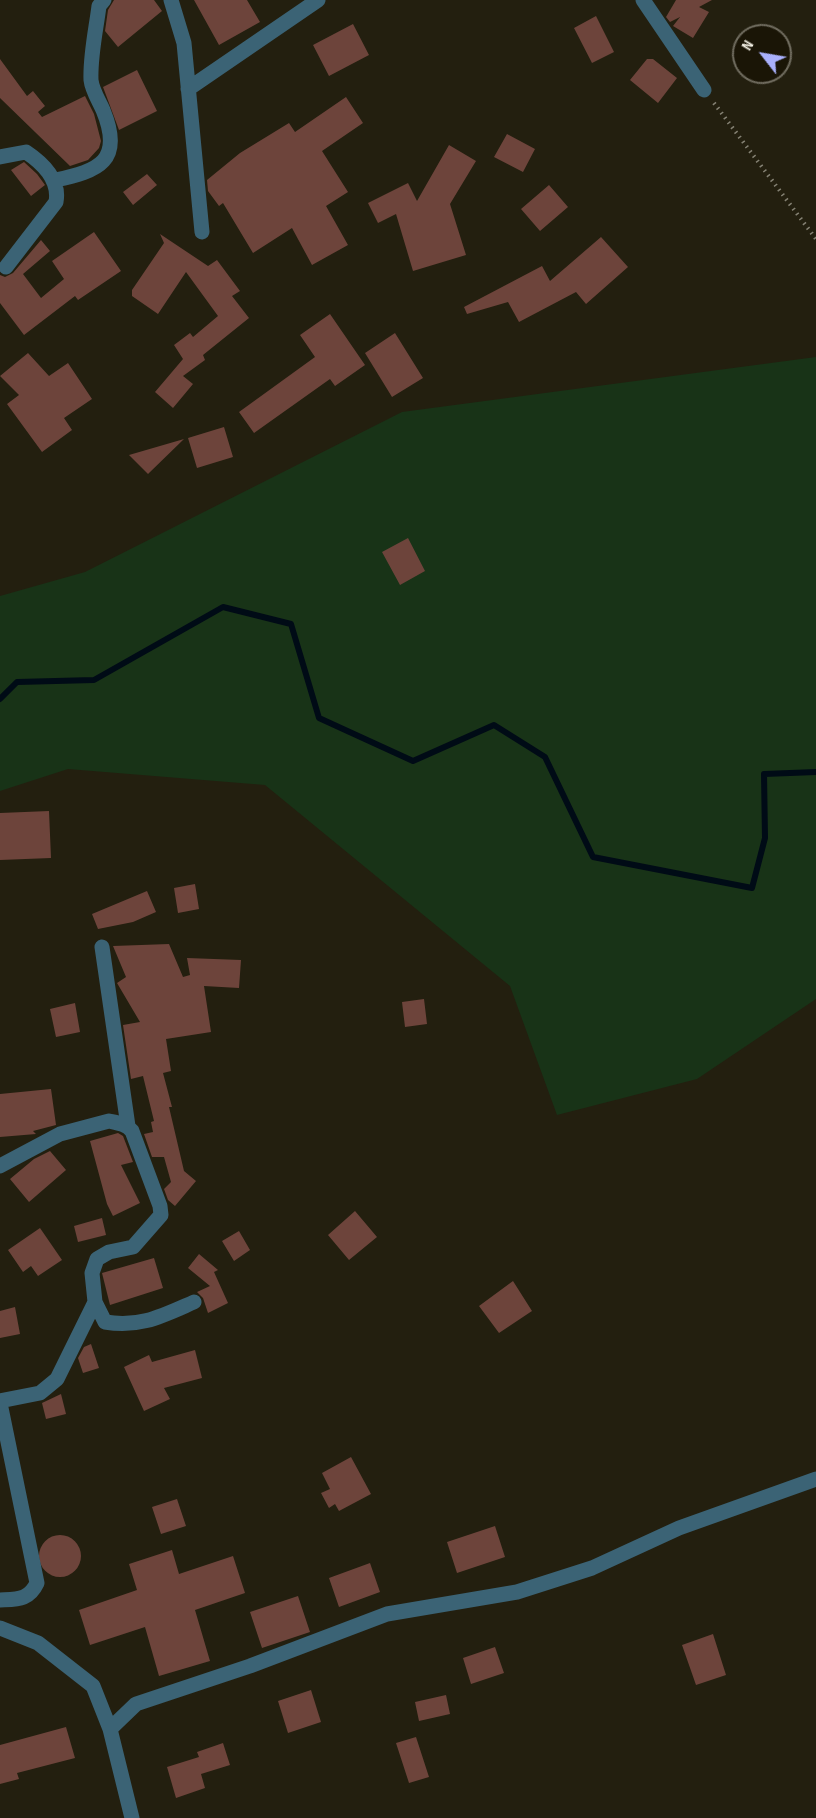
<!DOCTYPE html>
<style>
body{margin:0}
#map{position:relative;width:816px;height:1818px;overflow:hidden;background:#231f0f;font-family:"Sofia Sans Condensed",sans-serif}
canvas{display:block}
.north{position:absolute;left:732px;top:24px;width:60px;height:60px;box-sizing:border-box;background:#1a1506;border:2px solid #716d60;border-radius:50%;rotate:301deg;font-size:16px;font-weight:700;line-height:24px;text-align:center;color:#f4f1e6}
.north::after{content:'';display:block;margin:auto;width:21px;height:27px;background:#a9b0fc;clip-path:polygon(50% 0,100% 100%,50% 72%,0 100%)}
</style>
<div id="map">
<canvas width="816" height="1818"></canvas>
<div class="north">N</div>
</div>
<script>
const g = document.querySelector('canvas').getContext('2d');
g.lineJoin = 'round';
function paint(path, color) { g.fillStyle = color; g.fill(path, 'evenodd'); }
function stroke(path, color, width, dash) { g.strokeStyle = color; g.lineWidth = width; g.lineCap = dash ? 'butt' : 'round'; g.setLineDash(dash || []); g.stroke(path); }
paint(new Path2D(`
 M816,357V999L697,1079L557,1115L510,986L265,785L68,769L0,791V596L85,572L402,412Z`), '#183317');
stroke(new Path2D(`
 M0,699L17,682L94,680L223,607L291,624L319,718L413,761L494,725L545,757L593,857L752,888L765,838L764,774L816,772`), '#000b16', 6);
paint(new Path2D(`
 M114,0H154L162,11L118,47L105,31L108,10Z
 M194,0H247L260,22L219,45Z
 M676,0H712L699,7L709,12L693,38L673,26L680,17L670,22L666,17Z
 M596,16L614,52L592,63L574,28Z
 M353,24L369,55L329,76L313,45Z
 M0,59L27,96L33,91L45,106L38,112L42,117L85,96L94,114L101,141L99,148L88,160L70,166L0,98Z
 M647,59H653L677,78L658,103L630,80Z
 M137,70L157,111L119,130L103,87Z
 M346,97L363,123L322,151L348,192L326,206L348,245L312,265L292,228L253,253L223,203L219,206L208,191L207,180L240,153L289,123L295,132Z
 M507,134L535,149L523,172L494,157Z
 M449,145L476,161L450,204L466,255L413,271L396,214L378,223L368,203L408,183L417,201Z
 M24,162L37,174L45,185L31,196L11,170Z
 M147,174L157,185L133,205L123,192Z
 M549,185L568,207L540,231L521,209Z
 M94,232L121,271L78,300L75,296L24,335L0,303V275L5,277L13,273L41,240L50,251L23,274L41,298L64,279L52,261Z
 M160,234L208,266L217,260L240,291L232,296L249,318L203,355L205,360L183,376L193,384L173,408L155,392L183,359L174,345L190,333L193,337L218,316L186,272L158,314L132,296V290L164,243Z
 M601,237L628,267L586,304L576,292L519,322L508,302L467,314L464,307L542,266L550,281Z
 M330,314L365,365L335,386L330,379L254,433L239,412L315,357L300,335Z
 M395,333L423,378L392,397L365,353Z
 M28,353L49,376L68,363L92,399L64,418L72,430L42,452L7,404L19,395L0,376Z
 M224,427L233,457L197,468L188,438Z
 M184,439L148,474L129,455Z
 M408,538L425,571L400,585L382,552Z
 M49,811L51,858L0,860V813Z
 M195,884L199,909L178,913L174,888Z
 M147,891L156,912L133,922L98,929L92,914Z
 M169,944L183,977L190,975L187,958L241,960L239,988L204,986L211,1032L166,1039L171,1071L163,1073L172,1107H169L184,1171L196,1181L175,1206L168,1200L164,1189L171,1182L164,1157H152L144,1134L153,1132L151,1122L154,1121L143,1076L131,1079L123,1025L140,1022L117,983L126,977L113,946Z
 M424,999L427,1024L405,1027L402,1002Z
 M75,1003L80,1032L56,1037L50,1009Z
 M51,1089L56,1125L33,1131L36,1134L0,1137V1094Z
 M118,1133L123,1136L133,1162L121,1165L140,1203L113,1216L107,1204L90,1141Z
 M50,1151L66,1170L29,1202L10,1179L34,1159Z
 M355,1211L377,1237L349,1260L328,1235Z
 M102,1218L106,1235L78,1242L74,1226Z
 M40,1228L62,1260L38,1276L31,1266L23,1272L8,1250Z
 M239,1231L250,1250L234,1261L222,1241Z
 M199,1254L218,1270L214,1272L228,1303L208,1313L203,1298L197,1292L210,1286L188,1268Z
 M154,1258L163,1288L110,1305L102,1273Z
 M513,1281L532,1311L499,1333L479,1306Z
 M15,1307L20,1334L0,1338V1311Z
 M91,1344L99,1368L83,1373L78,1358L84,1347Z
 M195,1350L202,1378L164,1388L170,1399L144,1411L124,1367L149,1355L152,1362Z
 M61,1394L66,1414L46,1419L42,1403Z
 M351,1457L371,1494L339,1511L335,1504L329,1508L321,1493L330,1489L322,1473Z
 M177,1499L186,1526L161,1534L152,1507Z
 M495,1526L505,1557L457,1573L447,1542Z
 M39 1556a21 21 0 1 1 42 0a21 21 0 1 1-42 0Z
 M172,1550L179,1574L233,1556L245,1593L195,1610L210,1661L159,1676L145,1627L90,1645L79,1610L137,1590L129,1564Z
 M370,1563L380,1592L339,1607L329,1578Z
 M298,1596L310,1632L262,1648L250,1612Z
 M713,1634L726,1675L696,1685L682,1645Z
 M495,1647L504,1673L471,1684L463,1658Z
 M311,1690L321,1722L288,1733L278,1701Z
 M446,1695L450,1714L419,1721L415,1702Z
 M66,1727L75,1758L17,1773L19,1779L0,1784V1745Z
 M416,1737L429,1777L409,1783L396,1743Z
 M223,1743L230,1765L201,1774L205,1788L176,1798L167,1767L199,1757L197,1752Z`), '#6d443b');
stroke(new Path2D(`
 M714,103L816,239`), '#848173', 4, [1.5, 4.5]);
stroke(new Path2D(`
 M171,0L184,43L202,232
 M643,0L704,90
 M188,89L318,0
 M0,157L26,152C44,164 60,180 56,202L6,267
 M55,180C99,171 124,161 103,110C99,101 92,90 91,80C90,56 96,30 99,6L104,0
 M102,947L128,1126
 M0,1166L60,1134L109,1121C118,1123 126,1124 132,1131L160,1206L161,1215L133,1247L109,1252L97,1259L92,1273L95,1302L57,1379L40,1393L0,1401
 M95,1302L105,1322C140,1328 162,1316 194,1302
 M0,1403L37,1583C29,1600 18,1599 0,1600
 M0,1628L38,1643L93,1686L110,1729
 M132,1818L110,1729L136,1704L250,1666L387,1614L517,1592L592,1568L679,1528L816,1479`), '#3b6375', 15);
</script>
